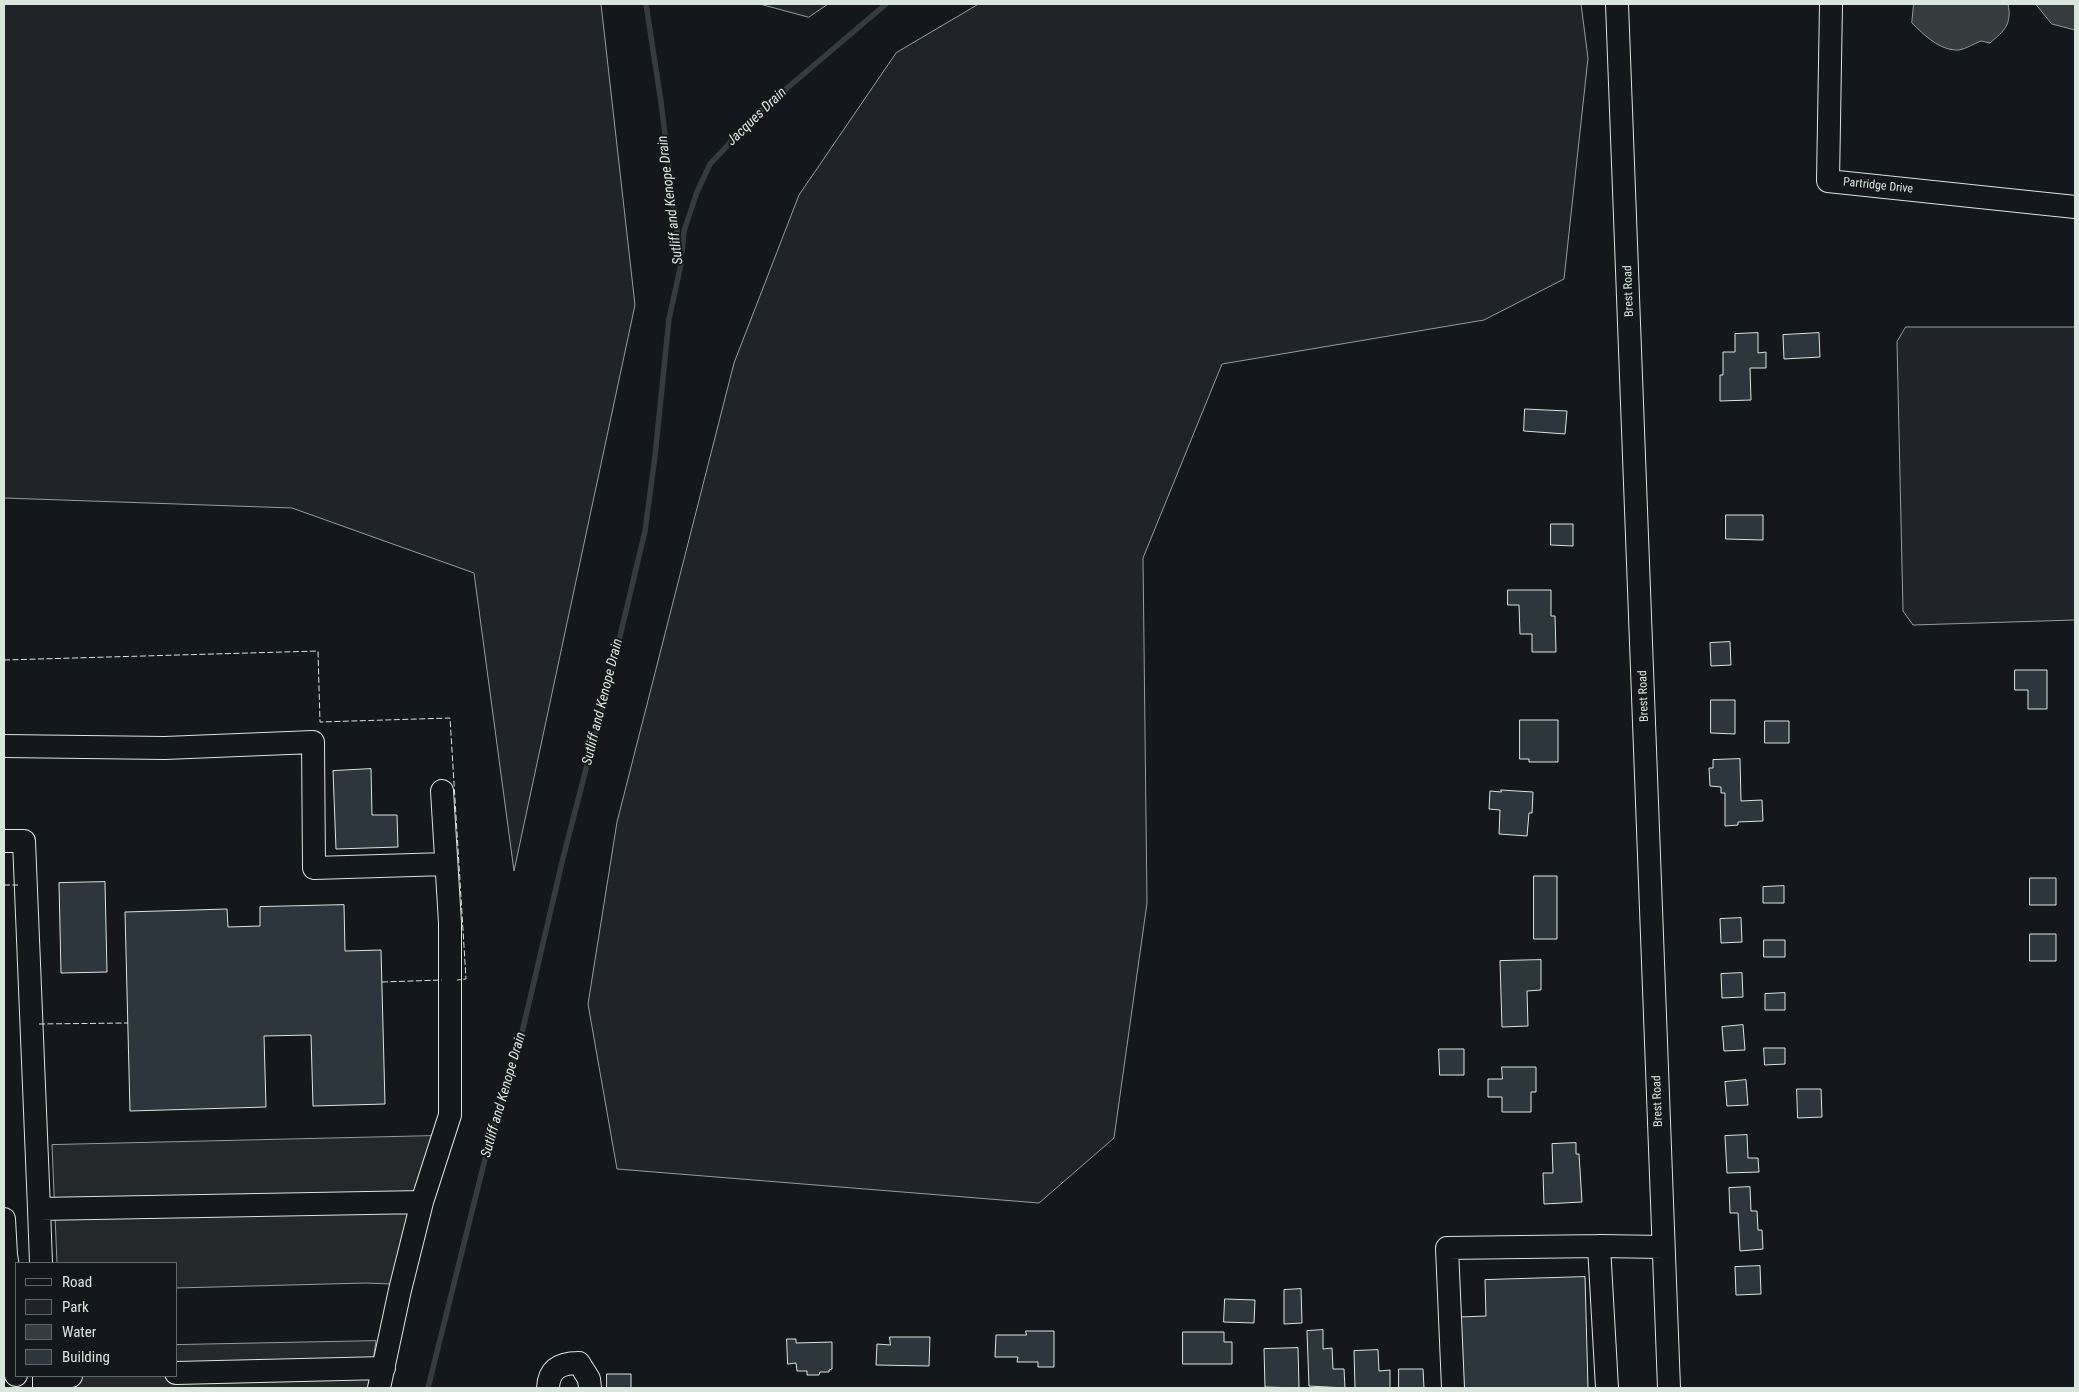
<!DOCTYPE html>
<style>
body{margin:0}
#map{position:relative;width:2079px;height:1392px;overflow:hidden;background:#14181c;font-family:"Roboto Condensed",sans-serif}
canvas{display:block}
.frame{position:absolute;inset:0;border:5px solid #d8e6dc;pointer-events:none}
.legend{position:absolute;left:15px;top:1262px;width:162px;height:115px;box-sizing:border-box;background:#14181c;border:1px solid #626a69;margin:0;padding:6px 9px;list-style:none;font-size:15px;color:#d8e6dc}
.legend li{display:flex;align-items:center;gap:10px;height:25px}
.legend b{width:25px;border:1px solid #626a69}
</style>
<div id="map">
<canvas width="2079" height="1392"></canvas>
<div class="frame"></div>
<ul class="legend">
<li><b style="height:6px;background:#14181c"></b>Road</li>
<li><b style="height:14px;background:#202428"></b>Park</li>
<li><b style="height:14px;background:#363b3e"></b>Water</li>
<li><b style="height:14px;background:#2c363c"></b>Building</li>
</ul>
</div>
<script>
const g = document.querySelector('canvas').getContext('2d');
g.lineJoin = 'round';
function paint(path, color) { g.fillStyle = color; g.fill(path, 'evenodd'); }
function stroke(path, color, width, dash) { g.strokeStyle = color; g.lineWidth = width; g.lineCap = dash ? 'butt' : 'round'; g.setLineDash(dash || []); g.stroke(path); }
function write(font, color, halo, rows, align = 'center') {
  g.font = font + ' "Roboto Condensed",sans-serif'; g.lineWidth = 4; g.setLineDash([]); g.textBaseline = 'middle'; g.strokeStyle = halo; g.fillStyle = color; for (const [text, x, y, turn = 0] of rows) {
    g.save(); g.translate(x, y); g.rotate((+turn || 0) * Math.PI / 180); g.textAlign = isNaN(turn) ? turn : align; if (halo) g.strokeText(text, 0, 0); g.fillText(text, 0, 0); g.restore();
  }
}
const green = new Path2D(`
 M4,4H601L635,305L514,871L474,573L292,508L4,498Z
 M760,4H828L809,17Z
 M979,4H1581L1588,58L1564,279L1484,320L1222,364L1143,558L1147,903L1114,1138L1039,1203L617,1169L588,1004L617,822L734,363L799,195L896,53Z
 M1906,327H2075V620L1913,625L1903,611L1897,342Z`);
paint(green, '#202428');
stroke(green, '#939e99', 1);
const parking = new Path2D(`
 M432,1136L390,1284L366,1283L176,1288V1263H57L52,1145Z
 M376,1341L369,1388H54V1376H176V1345Z`);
paint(parking, '#24282b');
stroke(parking, '#939e99', 1);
const water = new Path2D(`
 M1914,4H2008C2012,24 2005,30 1990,43L1981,41C1975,43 1966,49 1959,50C1940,51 1924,35 1912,23Z
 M2036,4H2075V30L2052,24Z`);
paint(water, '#363b3e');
stroke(water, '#939e99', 1);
stroke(new Path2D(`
 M682,252L684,231L697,192L710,164L759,112L886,4
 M428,1388L485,1159L521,1037L563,858L616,653L645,531L655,456L669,319L681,264L661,102L646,4`), '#363b3e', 5.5);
const building = new Path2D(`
 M1758,333V353L1766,352V368H1750L1751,400L1720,401V375H1723V352H1735V334Z
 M1819,333L1820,357L1784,359L1783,335Z
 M1525,409L1567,411L1565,434L1524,431Z
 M1726,515H1763V540L1726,539Z
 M1551,524H1573V546L1551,545Z
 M1508,590H1551V616H1555L1556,652H1532V634H1520L1519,605H1508Z
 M1730,642L1731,665L1711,666L1710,643Z
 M2015,670H2047V709H2028V690H2015Z
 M1711,700H1735V734L1711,733Z
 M1520,720H1558V762H1529V759H1520Z
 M1765,721H1789V743H1765Z
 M1740,759L1741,801L1762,800L1763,821L1738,822V825L1725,826V793H1721V787L1710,786L1709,768H1713V760Z
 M371,769L372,815H397L398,847L336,849L333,771Z
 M1501,790L1533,792L1532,813H1529L1527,836L1499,834L1500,810L1489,809L1490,791L1501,792Z
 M1534,876H1557V939H1534Z
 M2030,878H2056V905H2030Z
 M105,882L107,972L61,973L59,883Z
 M1784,886V903H1763V887Z
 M344,905L345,951L381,950L385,1104L313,1106L311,1035L264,1036L266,1107L130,1111L125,912L227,909L228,927L260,926V907Z
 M1741,918L1742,942L1721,943L1720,919Z
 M2030,934H2056V961H2030Z
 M1764,940H1785V957H1764Z
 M1541,960V990L1527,991L1528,1026L1502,1027L1500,961Z
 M1742,973L1743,997L1722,998L1721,974Z
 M1785,993V1010H1765V994Z
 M1743,1025L1745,1050L1724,1051L1722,1027Z
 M1764,1048H1785V1064L1765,1065Z
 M1439,1049H1464V1075H1440Z
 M1502,1067H1536V1092H1531V1112H1502V1097H1488V1079H1502Z
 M1746,1080L1748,1105L1727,1106L1725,1082Z
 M1797,1089H1821L1822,1117L1798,1118Z
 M1747,1135L1748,1158H1758L1759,1172L1727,1173L1725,1136Z
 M1576,1143V1154H1579L1582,1202L1544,1204L1543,1173H1553L1552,1144Z
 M1750,1187L1751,1211H1757L1758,1230H1762L1763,1249L1740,1251L1738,1213H1730L1729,1188Z
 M1760,1266L1761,1294L1736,1295L1735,1267Z
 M1585,1277L1588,1388H1461L1459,1317L1486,1316L1485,1280Z
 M1301,1289L1302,1323L1284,1324V1290Z
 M1225,1299L1255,1300L1254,1323L1224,1322Z
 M1323,1330V1349L1332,1348L1333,1369H1344L1345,1388L1309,1386L1307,1331Z
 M1026,1331H1054V1367H1038V1362H1017L1018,1357H995L996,1335H1026Z
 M1183,1332H1224V1342H1232V1364H1183Z
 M890,1337H930L929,1366L876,1365L877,1344L890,1345Z
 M787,1339H796V1343L832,1342V1369L829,1370V1372H820L819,1375H807V1371H797L796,1363L788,1364Z
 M1298,1348L1299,1388L1265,1387L1264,1349Z
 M1378,1350L1379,1371L1390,1370V1388H1355L1354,1351Z
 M1399,1369H1423L1424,1388H1399Z
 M607,1374H631V1388H607Z`);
paint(building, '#2c363c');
stroke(building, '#d8e6dc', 1);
const minor = new Path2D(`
 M1617,4L1669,1388
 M1831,4L1828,181L2075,207
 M4,746L165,748L313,742L314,868L446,864
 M4,841H24L39,1209
 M4,1219L6,1255L14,1302L16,1375
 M41,1263L39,1209L422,1202
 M176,1373L384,1368
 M44,1388V1376H71
 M379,1388L400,1290L422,1202L450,1115V923L442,791
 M548,1388C549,1368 561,1363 579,1363L589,1379L590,1388
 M1453,1388L1447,1248L1599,1246
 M1607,1388L1599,1246L1663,1247`);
stroke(minor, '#d8e6dc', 24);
stroke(minor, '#14181c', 22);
stroke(new Path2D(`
 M4,660L318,651L320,722L450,718L466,979L457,980
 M4,885H18
 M382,982L442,980
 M39,1024L128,1023`), '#d8e6dc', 1, [6, 2.5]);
write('12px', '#d8e6dc', '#14181c', [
 ["Partridge Drive",1878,186,6],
 ["Brest Road",1629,291,-92],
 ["Brest Road",1644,696,-92],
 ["Brest Road",1658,1101,-92]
]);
write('italic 14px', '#d8e6dc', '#14181c', [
 ["Jacques Drain",757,117,-44],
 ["Sutliff and Kenope Drain",671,200,-97],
 ["Sutliff and Kenope Drain",603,702,-76],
 ["Sutliff and Kenope Drain",504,1095,-74]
]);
</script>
